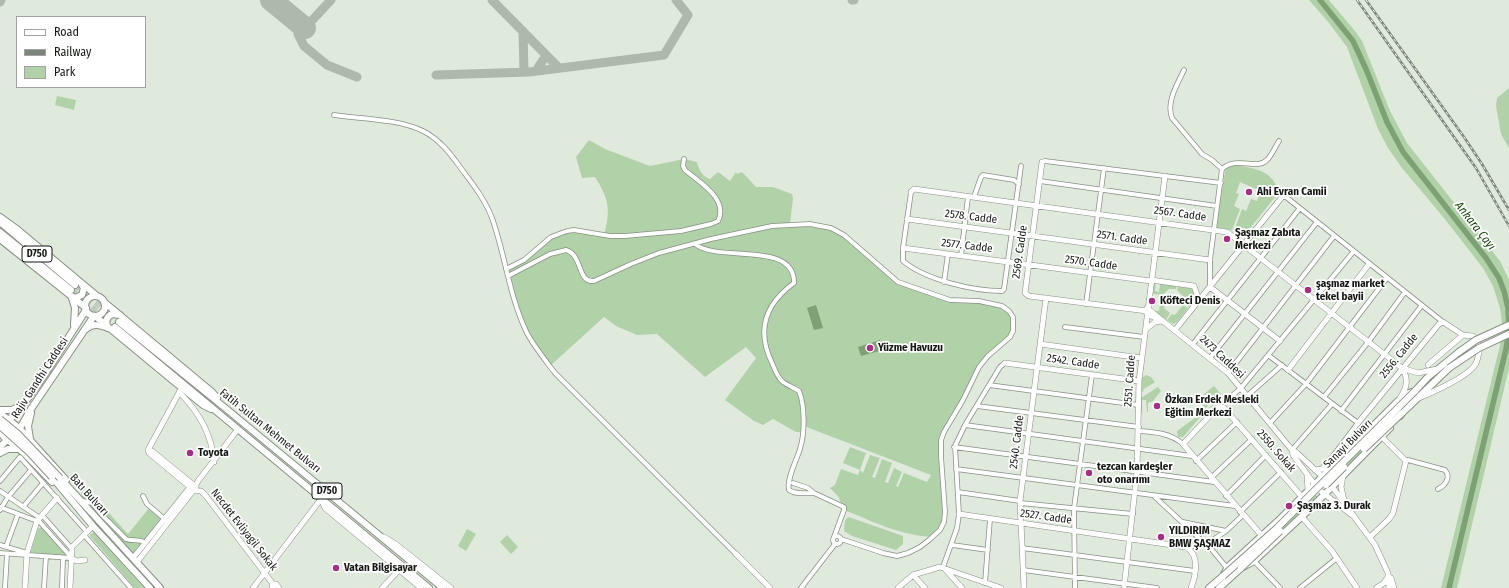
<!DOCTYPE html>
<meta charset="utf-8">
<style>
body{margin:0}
#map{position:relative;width:1509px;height:588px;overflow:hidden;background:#dfeadc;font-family:"Fira Sans Condensed",sans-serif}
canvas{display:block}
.legend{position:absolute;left:16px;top:16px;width:130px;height:72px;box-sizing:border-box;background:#fff;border:1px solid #a1a3a1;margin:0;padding:5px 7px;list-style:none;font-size:12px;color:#141813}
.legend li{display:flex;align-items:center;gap:8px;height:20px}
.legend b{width:20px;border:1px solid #a1a3a1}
</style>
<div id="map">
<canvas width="1509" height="588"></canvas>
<ul class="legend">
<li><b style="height:5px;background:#fff"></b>Road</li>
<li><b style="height:5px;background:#7d857b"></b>Railway</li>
<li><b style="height:11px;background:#b1d1a9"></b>Park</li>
</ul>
</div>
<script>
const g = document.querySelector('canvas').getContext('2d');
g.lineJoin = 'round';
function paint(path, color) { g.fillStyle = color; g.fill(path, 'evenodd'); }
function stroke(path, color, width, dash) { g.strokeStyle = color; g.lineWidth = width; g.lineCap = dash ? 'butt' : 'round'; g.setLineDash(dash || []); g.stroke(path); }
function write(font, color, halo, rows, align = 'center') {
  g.font = font + ' "Fira Sans Condensed",sans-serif'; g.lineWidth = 3.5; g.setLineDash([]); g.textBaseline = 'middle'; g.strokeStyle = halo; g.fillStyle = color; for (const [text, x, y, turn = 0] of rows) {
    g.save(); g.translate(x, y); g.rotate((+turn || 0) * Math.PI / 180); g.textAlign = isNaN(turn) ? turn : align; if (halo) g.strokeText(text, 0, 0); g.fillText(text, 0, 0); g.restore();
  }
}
paint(new Path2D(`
 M1309,0H1329L1355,31L1362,41L1390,111L1407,143L1500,261L1509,280V368L1457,588H1441L1500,345L1502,323L1500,308L1493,286L1483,268L1444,218L1402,168L1388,148L1378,129L1347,47L1329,23Z
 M1509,88V148L1501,134L1496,106L1497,98Z
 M57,96L76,100L74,110L55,105Z
 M589,140L605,149L650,166L684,159L697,162C699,170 702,176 710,179L718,172L730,181L736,172L737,174L742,172L756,187H773L792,194L793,198L790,224H810L831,228L844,235L898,282L950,300L979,301L1002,306L1013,317V331L1010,337L984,360L941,440L944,522L934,537C902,536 874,522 844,510L838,496L830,488L835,485L841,469L858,475L860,470L843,463L850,447L866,453L860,470L863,473L870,455L880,458L872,477L875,478L882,459L892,463L885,482L888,483L894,468L902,472L896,486L898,487L904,473L927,482L931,475L804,426V432H796L773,419L763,425L754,421L725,400L756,358L746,347L705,377L657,334L637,335L616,326L604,317L550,366L526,332L506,269L524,260L551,237L567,231L604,235C611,210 609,199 595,177L582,178L576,157Z
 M1236,165C1256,169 1272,170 1279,192L1243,237L1234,231L1242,209L1246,211L1251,199L1257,201L1261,191L1240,182L1236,193L1239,194L1234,206L1240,209L1232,230L1215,228L1226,167Z
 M1160,283L1176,286V289H1169L1162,295L1153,294L1154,284L1156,285L1155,291L1159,292Z
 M1178,286L1193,289L1195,298L1189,307L1184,304L1183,296L1177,290Z
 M1161,297L1165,303L1164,308L1170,313L1166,320L1154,311H1159Z
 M1183,305L1188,308L1177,322L1173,324L1167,320L1172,314L1175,315Z
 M1469,349L1470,350L1429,383L1340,475L1345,466L1427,381Z
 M1146,375L1151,377L1155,382L1144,389L1143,392L1141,391L1142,378Z
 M1214,386L1221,394L1205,408L1198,399Z
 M1158,387L1161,391L1153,401L1148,403V412H1147L1146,400H1142V413H1141V398Z
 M1221,399L1202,415L1183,437H1178L1177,431Z
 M82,484L128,534L150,507L164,519L133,558L83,501L81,492Z
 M1314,493L1318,497L1216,588H1212Z
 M849,517L903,536V544L896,550L852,536L844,531L845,520Z
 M41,527L44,529L66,553L65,555L30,554L38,529Z
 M467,529L476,534L466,551L458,546Z
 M94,533L144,588H135L90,536V534Z
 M507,535L518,547L511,554L500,542Z`), '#b1d1a9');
paint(new Path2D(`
 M816,305L823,328L814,330L807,308Z
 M880,340L883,350L861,356L858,347Z`), '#7da075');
stroke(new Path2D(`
 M1320,0L1353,41L1366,69L1387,122L1403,152L1486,258L1499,278L1504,291L1508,308L1509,329L1506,349L1449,588`), '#7da075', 5.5);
stroke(new Path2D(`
 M492,0L559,68
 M852,0H854
 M0,2L1,0
 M303,26L298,34L304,46L327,65L357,77
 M305,28L331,0
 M523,31L524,72
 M536,71L543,60
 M436,75L529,72L664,55L688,15L676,0`), '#aeb8ac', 9);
stroke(new Path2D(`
 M271,0L305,28`), '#aeb8ac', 22);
stroke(new Path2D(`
 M75,285L119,322
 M71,290L115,327`), '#c1cabe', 6, [6, 3]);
const minor = new Path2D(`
 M1184,70C1177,85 1166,102 1172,118L1202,154L1212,160L1222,169
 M334,115C362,119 399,119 423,131C439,139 450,153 460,167C471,182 485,199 492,218C505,254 509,295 526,331C532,344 546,361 555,373L736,554
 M1042,162L1045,161L1221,183
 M1040,181L1217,206
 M911,192L903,248V261C926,280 973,291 1002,291L1004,289L1021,166
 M974,197L981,177L983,175L1014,180L1019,184
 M1282,197H1286L1443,322
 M695,244C718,263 795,240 794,283C765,304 756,330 772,363C775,370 777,377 783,382C787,385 794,388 799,391C805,406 805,433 800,449C797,459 786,480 789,490C796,495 806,493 814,493
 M961,256L968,197
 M506,269L524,260L551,237L567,231L574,230L610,236H625L681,231L711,224L718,221C729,199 699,182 685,170L683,166L684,159
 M508,276L550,254L566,250C583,255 577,283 594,281L631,264L659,253L711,239L772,226L810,224L831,228L844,235L898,282L950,300L979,301L1002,306L1009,311L1013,317V331L1010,337L988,356L979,367L963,400L944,432L941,440V456L945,512L944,522L940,530L929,540L920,547L908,553L897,556L883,553L841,539
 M944,282L948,254
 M1210,287V260L1222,169C1238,155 1256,171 1267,160C1272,155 1275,147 1279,141
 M1086,304L1104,168
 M1065,327L1144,337
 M1193,344L1300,208
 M1268,355L1358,423L1333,456L1321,469
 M1210,358L1317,222
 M1228,373L1334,236
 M989,385L1138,405
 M1247,396L1282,365
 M1324,397L1369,341L1405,292
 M1227,400L1241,388L1354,251
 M977,406L1139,427
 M1341,411L1422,305
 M1270,423L1306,384L1387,278
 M965,425L1192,456
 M1139,431C1155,432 1170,433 1183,444
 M954,447L1214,482
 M1292,450L1332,404
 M1196,461L1237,422
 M1406,461L1408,460L1445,470C1451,477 1446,485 1438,489
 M956,469L1235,506
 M1211,478L1252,439
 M0,481L20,457L87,532
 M793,483L808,488L814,493L844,507V510L834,537
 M0,491L40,518
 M958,492L1020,501
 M143,496L147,504L167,521
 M1154,496L1200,539L1208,545L1227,568
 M1226,496L1266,455
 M83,501L92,503L103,516L126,539C132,542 139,538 145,543
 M1020,503L1133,514
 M0,507L37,521
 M23,507L43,483
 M0,510L8,497L31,470
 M1240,512L1281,472
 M42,515L72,549
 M38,520L71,557
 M1183,522L1226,531
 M84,535L131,588
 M833 540a4 4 0 1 1 8 0a4 4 0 1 1-8 0Z
 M1207,544L1226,531L1243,515
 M0,545L27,553
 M952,545L988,550
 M6,547L18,514
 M1022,548L1195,571
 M1189,549L1198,542L1204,543
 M0,553L71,558
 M1254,561L1280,588
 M943,567L957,528L959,514L955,446L965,425L1000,367L1005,363
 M1023,570L1157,588
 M985,583L990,519
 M5,588L7,554
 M44,588L46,556
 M62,588L63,558
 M801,588L835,544
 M1075,588L1074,508L1092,375
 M1300,588L1337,558`);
const tertiary = new Path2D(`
 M1042,162L1025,293L1029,296L1147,311
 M911,192L914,189L1227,232L1402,368L1418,373L1437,369
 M907,219L1210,260
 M903,248L1151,281
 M1151,280L1194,286L1199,300
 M1210,287L1280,341
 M1147,314L1164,322L1147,308
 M1164,322L1228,373L1292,450L1293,455L1318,489L1352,515
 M1145,330L1155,322L1161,321
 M1175,330L1282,197
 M1040,344L1141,358
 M1005,363L1139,381
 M1288,370L1369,264
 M179,392C199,412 212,434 214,462
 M1400,398C1407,388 1409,379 1402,368
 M1419,398C1433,392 1467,377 1475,365C1477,362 1478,357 1479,353C1480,347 1478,341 1473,336L1463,335L1428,365
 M1358,423L1439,324L1443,322L1463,335
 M148,450L149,453L190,487L194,490L201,491L206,496L273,584L272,586L273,588
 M148,450L180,391
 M148,450L152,451L196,487
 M1292,450L1297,453L1325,479
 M1315,470L1331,468
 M1307,474L1308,490
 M1343,476L1341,487L1344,500
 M1331,485L1375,545L1388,573L1389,588
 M321,499L325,508L421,588
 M1313,506L1326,504H1335
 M959,514L1186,547C1200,555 1196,575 1191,588
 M1302,517L1332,551L1357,588
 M1262,536L1183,444L1218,407H1223L1302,497
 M384,537L397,545L451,588
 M1370,537L1389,519L1393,513L1406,461L1382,437
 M736,554L770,588
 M71,558L77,561L85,560
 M133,558L191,486
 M137,562L193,491L198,481L238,429
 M944,568L962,588
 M913,575L925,588
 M1388,576L1391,578L1394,588
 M273,584H276L279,588
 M25,588L27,553L37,521L57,498
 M70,588L72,547L93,526
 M253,588L321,499
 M382,588L399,570
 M898,588L913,575L940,567L1001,588
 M1024,588L1020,501L1046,298
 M1124,588L1137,472L1139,381L1165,176
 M1376,588L1384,583L1388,577`);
const primary = new Path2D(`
 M72,298L75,308L74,325
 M86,329C93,323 100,325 108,328
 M0,410H12L22,405
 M0,413L19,428L66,480
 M1400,416L1402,413L1449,368
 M1,425C4,421 7,421 11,418C16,414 21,408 25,402C47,373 66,341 86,310
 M0,432L5,438L24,453L52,482
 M30,439L28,426L31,413
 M0,447L8,439H12L16,435L31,409L94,316
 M0,453L8,449H19
 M52,477L93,526L150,588
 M60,478L160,588
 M1209,588L1223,576L1228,567L1278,521L1397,402L1409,393L1415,391L1428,377L1459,352
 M1219,588L1241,568L1254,561L1313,506L1390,428`);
const trunk = new Path2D(`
 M0,217L18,230L97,296
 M0,222L75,285
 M0,232L71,290
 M0,239L86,308
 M71,296L75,298L82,295L84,288L81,283
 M85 306a10 10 0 1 1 20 0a10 10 0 1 1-20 0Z
 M104,302L212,392L217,398
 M95,316L171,379L203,405L211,409
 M119,322L224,407L443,588
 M115,327L429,588
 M108,328C105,322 106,317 112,314L120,315`);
stroke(minor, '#879184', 5.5);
stroke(tertiary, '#879184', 6);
stroke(primary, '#879184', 8);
stroke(trunk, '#879184', 8);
stroke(minor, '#fff', 4);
stroke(tertiary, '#fff', 5);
stroke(primary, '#fff', 6);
stroke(trunk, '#fff', 6);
const rail = new Path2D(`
 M1357,0L1476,168L1509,226
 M1366,0L1464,137L1482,164L1509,210`);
stroke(rail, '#7d857b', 2.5);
stroke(rail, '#fff', 1, [3]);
const primaryBridge = new Path2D(`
 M1459,352L1476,340L1509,325
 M1449,368L1479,348L1509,334
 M0,419L18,434L60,478
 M0,426L29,452L52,477
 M1364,449L1402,413
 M1326,485L1344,467
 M1241,568L1280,531
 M1223,576L1277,528L1415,391`);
stroke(primaryBridge, '#879184', 8, []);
stroke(primaryBridge, '#fff', 6);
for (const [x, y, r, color] of [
 [1249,192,4,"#a72e83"],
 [1227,239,4,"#a72e83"],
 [1308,290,4,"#a72e83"],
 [1152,301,4,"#a72e83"],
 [870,348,4,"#a72e83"],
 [1157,406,4,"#a72e83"],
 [190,453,4,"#a72e83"],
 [1089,473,4,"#a72e83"],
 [1289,506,4,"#a72e83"],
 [1161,537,4,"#a72e83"],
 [336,568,4,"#a72e83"]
]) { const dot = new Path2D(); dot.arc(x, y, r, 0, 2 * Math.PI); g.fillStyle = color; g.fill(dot); stroke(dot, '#fff', 1.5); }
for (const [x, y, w] of [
 [37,254,30],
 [327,491,30]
]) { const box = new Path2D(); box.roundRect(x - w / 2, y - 8, w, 16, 3); g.fillStyle = '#fff'; g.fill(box); stroke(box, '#141813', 1); }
write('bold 10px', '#141813', null, [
 ["D750",37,254],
 ["D750",327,491]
]);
write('bold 11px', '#141813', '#fff', [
 ["Ahi Evran Camii",1257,192],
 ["Şaşmaz Zabıta",1235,233],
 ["Merkezi",1235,246],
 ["şaşmaz market",1316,284],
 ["tekel bayii",1316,297],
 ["Köfteci Denis",1160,301],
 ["Yüzme Havuzu",878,348],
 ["Özkan Erdek Mesleki",1165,400],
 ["Eğitim Merkezi",1165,413],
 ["Toyota",198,453],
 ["tezcan kardeşler",1097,467],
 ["oto onarımı",1097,480],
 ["Şaşmaz 3. Durak",1297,506],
 ["YILDIRIM",1169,531],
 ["BMW ŞAŞMAZ",1169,544],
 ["Vatan Bilgisayar",344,568]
], 'left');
write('11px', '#141813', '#fff', [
 ["2567. Cadde",1180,214,8],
 ["2578. Cadde",971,217,7],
 ["2571. Cadde",1122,238,8],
 ["2577. Cadde",967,246,7],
 ["2569. Cadde",1020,252,-82],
 ["2570. Cadde",1091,263,8],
 ["2556. Cadde",1399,356,-51],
 ["2473 Caddesi",1222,357,43],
 ["2542. Cadde",1073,362,8],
 ["Rajiv Gandhi Caddesi",40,378,-57],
 ["2551. Cadde",1130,381,-86],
 ["Fatih Sultan Mehmet Bulvarı",270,431,39],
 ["2540. Cadde",1017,442,-83],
 ["Sanayi Bulvarı",1348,444,-45],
 ["2550. Sokak",1276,451,49],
 ["Batı Bulvarı",89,495,48],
 ["2527. Cadde",1046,517,8],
 ["Necdet Evliyagil Sokak",244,530,52]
]);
write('italic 12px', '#0e3f00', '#fff', [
 ["Ankara Çayı",1475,226,52]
]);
</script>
